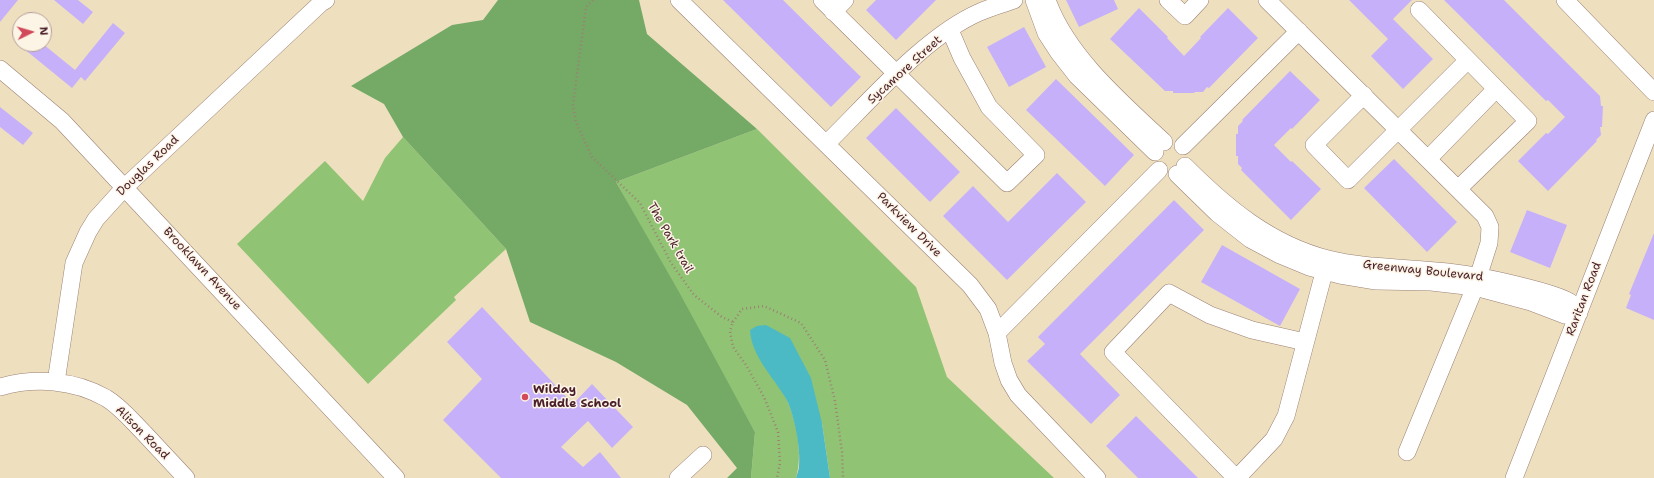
<!DOCTYPE html>
<style>
body{margin:0}
#map{position:relative;width:1654px;height:478px;overflow:hidden;background:#eee0bf;font-family:"Shantell Sans",sans-serif}
canvas{display:block}
.north{position:absolute;left:12px;top:12px;width:40px;height:40px;box-sizing:border-box;background:#fcf5e5;border:1px solid #b59f9b;border-radius:50%;rotate:85deg;font-size:11px;font-weight:700;line-height:16px;text-align:center;color:#4a1f2b}
.north::after{content:'';display:block;margin:auto;width:14px;height:18px;background:#d1495b;clip-path:polygon(50% 0,100% 100%,50% 72%,0 100%)}
</style>
<div id="map">
<canvas width="1654" height="478"></canvas>
<div class="north">N</div>
</div>
<script>
const g = document.querySelector('canvas').getContext('2d');
g.lineJoin = 'round';
function paint(path, color) { g.fillStyle = color; g.fill(path, 'evenodd'); }
function stroke(path, color, width, dash) { g.strokeStyle = color; g.lineWidth = width; g.lineCap = dash ? 'butt' : 'round'; g.setLineDash(dash || []); g.stroke(path); }
function write(font, color, halo, rows, align = 'center') {
  g.font = font + ' "Shantell Sans",sans-serif'; g.lineWidth = 3; g.setLineDash([]); g.textBaseline = 'middle'; g.strokeStyle = halo; g.fillStyle = color; for (const [text, x, y, turn = 0] of rows) {
    g.save(); g.translate(x, y); g.rotate((+turn || 0) * Math.PI / 180); g.textAlign = isNaN(turn) ? turn : align; if (halo) g.strokeText(text, 0, 0); g.fillText(text, 0, 0); g.restore();
  }
}
paint(new Path2D(`
 M757,129L916,287L947,377L1054,478H830L822,423L764,364C771,375 781,387 787,400C797,423 803,454 796,478H751L755,432L616,182Z
 M403,137L506,249L454,297L456,300L368,384L237,244L325,161L363,201L385,158Z`), '#91c374');
paint(new Path2D(`
 M498,0H639L647,34L757,129L616,182L679,292L755,432L751,478H727L737,468L687,405L616,362L530,322L506,249L403,137L384,104L351,86L452,25L483,20Z`), '#74a966');
paint(new Path2D(`
 M766,325L790,338L811,378L822,423L830,478H796C797,474 799,470 799,466C801,450 794,411 785,397C773,377 751,355 750,330L757,326Z`), '#4cbac4');
paint(new Path2D(`
 M0,0H18L0,22Z
 M54,0H78L93,12L83,24Z
 M723,0H783L861,77L831,107Z
 M876,0H936L896,40L866,10Z
 M1066,0H1114L1118,9L1079,27Z
 M1349,0H1412L1393,19L1433,59L1403,89L1371,56L1388,39Z
 M1444,0H1504L1600,96L1601,106H1603L1602,127H1600L1601,135L1596,140L1597,141L1548,191L1518,161L1546,133L1548,134L1565,117L1548,100L1546,101Z
 M1139,8L1168,37L1167,38L1184,56L1201,38L1200,37L1228,8L1258,38L1209,88L1207,87L1203,92H1195L1194,93H1173V91H1165L1110,39Z
 M113,23L125,33L85,81L81,77L72,88L18,44H43L75,70Z
 M1024,27L1046,67L1009,87L987,47Z
 M1290,71L1320,100L1292,129L1291,128L1274,145L1291,162L1292,161L1321,189L1291,220L1241,170L1242,168L1238,164V156H1236V134H1238V126L1243,121L1242,120Z
 M1056,79L1134,155L1105,186L1026,110Z
 M0,107L33,133L23,145L0,127Z
 M896,108L960,172L930,202L866,138Z
 M1394,159L1457,222L1427,252L1364,188Z
 M1057,173L1086,202L1007,280L943,216L973,186L1008,222Z
 M1174,200L1204,230L1080,354L1120,395L1091,424L1027,361L1045,344L1038,337Z
 M1527,210L1567,225L1550,268L1510,252Z
 M1654,233V320L1626,308L1631,295L1629,294Z
 M1222,245L1300,289L1280,326L1201,282Z
 M482,307L573,404L592,384L633,427L612,448L588,421L561,447L583,467L600,452L621,478H501L443,420L482,379L447,342Z
 M1136,416L1198,478H1138L1106,446Z`), '#c6b0fa');
const minor = new Path2D(`
 M679,0L970,285L988,309L997,333L1003,363L1009,380L1018,395L1097,478
 M822,0L1007,183L1036,155L989,107L962,58L950,30
 M1034,0L1046,33L1059,53L1077,76L1155,152
 M1047,0C1067,56 1121,102 1164,142
 M1168,0L1185,16L1200,0
 M1267,0L1485,216L1490,227L1489,243L1475,287L1407,452
 M1565,0L1654,92
 M1419,10L1528,121L1458,189
 M833,12L845,0
 M0,69L62,121L396,478
 M1364,95L1314,145L1348,180L1468,60
 M826,144C869,102 926,35 980,12C991,7 1003,4 1014,0
 M1183,146L1299,31
 M1428,159L1496,89
 M1177,174L1217,213L1250,239L1280,255L1309,267L1340,275L1376,281L1431,282L1475,287L1531,302L1565,315L1579,313C1576,310 1574,306 1571,303C1566,298 1537,290 1529,288C1498,280 1468,273 1436,271C1400,267 1364,268 1328,259C1270,244 1227,208 1185,166
 M997,333L1159,170
 M56,382L74,263L88,232L96,219L125,187L321,3L326,0
 M0,387C35,377 74,380 106,398C121,407 132,421 144,433C158,448 172,463 186,478
 M678,478L703,455
 M1236,478L1113,352L1169,293L1210,315L1252,330L1305,342
 M1237,478L1274,439L1286,416L1327,261
 M1514,478L1654,120`);
stroke(minor, '#9c8075', 18);
stroke(new Path2D(`
 M593,0L586,7L573,105L576,122L592,157L640,203L671,263L694,295L722,317L733,322L730,331L733,347L746,365L764,397L778,432L780,463L777,478
 M733,322L742,309L764,306L801,323L825,360L835,401L842,452L843,478`), '#9c8075', 2.5, [1, 3]);
stroke(minor, '#fff', 17);
for (const [x, y, r, color] of [
 [525,397,4,"#d1495b"]
]) { const dot = new Path2D(); dot.arc(x, y, r, 0, 2 * Math.PI); g.fillStyle = color; g.fill(dot); stroke(dot, '#fcf5e5', 1.5); }
write('12px', '#4a1f2b', '#fcf5e5', [
 ["Sycamore Street",905,70,-42],
 ["Douglas Road",148,166,-44],
 ["Parkview Drive",909,225,45],
 ["The Park trail",670,238,60],
 ["Brooklawn Avenue",202,269,47],
 ["Greenway Boulevard",1423,271,6],
 ["Raritan Road",1584,299,-69],
 ["Alison Road",142,433,45]
]);
write('bold 12px', '#4a1f2b', '#fcf5e5', [
 ["Wilday",533,390],
 ["Middle School",533,404]
], 'left');
</script>
